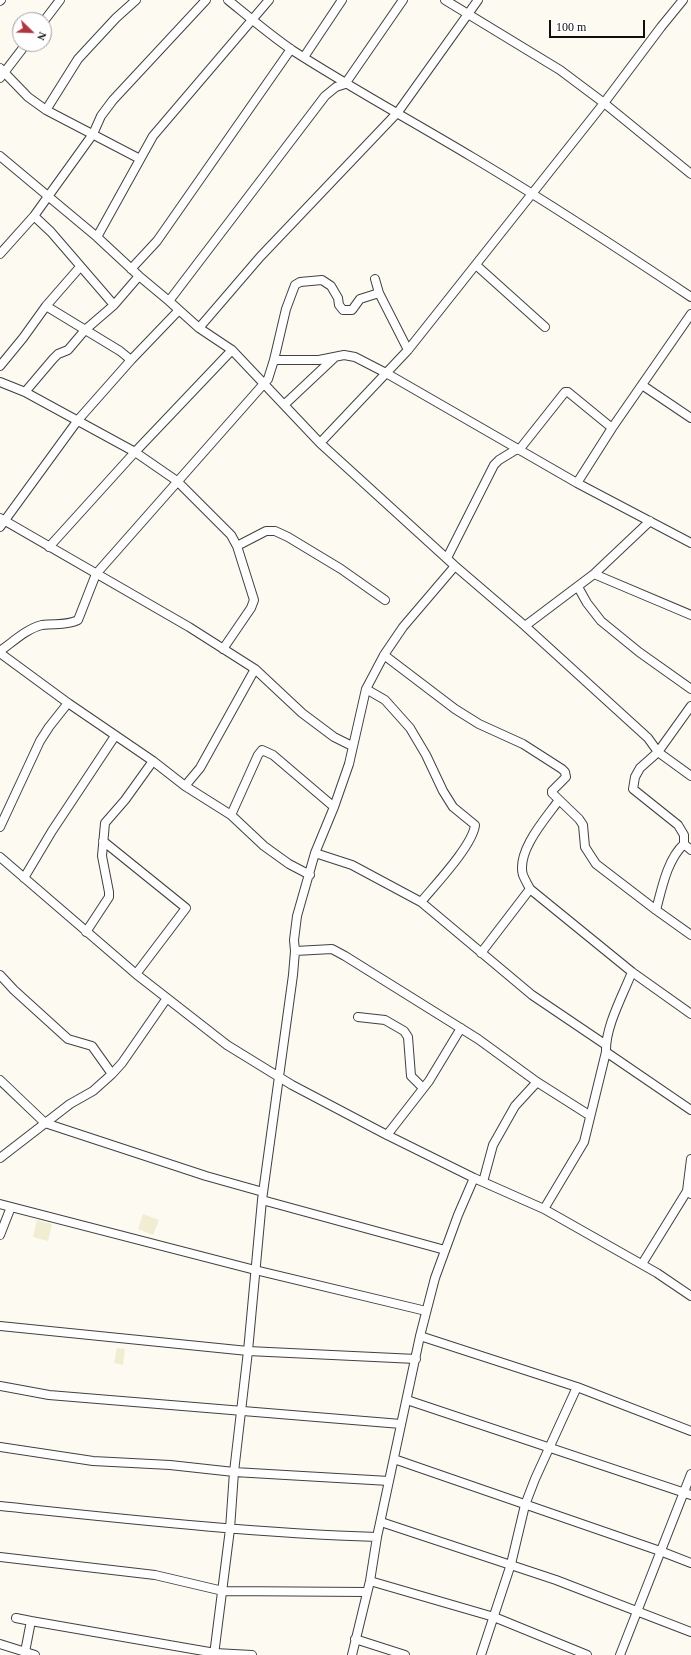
<!DOCTYPE html>
<style>
body{margin:0}
#map{position:relative;width:691px;height:1655px;overflow:hidden;background:#fdfaf1;font-family:"Times New Roman",serif}
canvas{display:block}
.north{position:absolute;left:12px;top:12px;width:40px;height:40px;box-sizing:border-box;background:#fff;border:1px solid #9f9f9f;border-radius:50%;rotate:113deg;font-size:11px;font-weight:700;line-height:16px;text-align:center;color:#0e0e0e}
.north::after{content:'';display:block;margin:auto;width:14px;height:18px;background:#ae363f;clip-path:polygon(50% 0,100% 100%,50% 72%,0 100%)}
.scale{position:absolute;left:549px;top:20px;width:96px;height:18px;box-sizing:border-box;border:2px solid #0e0e0e;border-top:0;padding-left:5px;font-size:12px;line-height:14px;white-space:nowrap;color:#0e0e0e;-webkit-text-stroke:3px #fff;paint-order:stroke}
</style>
<div id="map">
<canvas width="691" height="1655"></canvas>
<div class="north">N</div>
<div class="scale">100 m</div>
</div>
<script>
const g = document.querySelector('canvas').getContext('2d');
g.lineJoin = 'round';
function paint(path, color) { g.fillStyle = color; g.fill(path, 'evenodd'); }
function stroke(path, color, width, dash) { g.strokeStyle = color; g.lineWidth = width; g.lineCap = dash ? 'butt' : 'round'; g.setLineDash(dash || []); g.stroke(path); }
paint(new Path2D(`
 M143,1214L159,1220L153,1235L138,1229Z
 M37,1220L52,1224L48,1241L33,1237Z
 M117,1348L125,1349L123,1365L114,1363Z`), '#f1edd3');
const minor = new Path2D(`
 M228,0C249,17 270,35 292,50C351,88 412,121 472,157C546,201 619,249 691,297
 M445,0L560,70L604,103L691,174
 M0,1L1,0
 M44,21L60,0
 M304,57L342,0
 M0,68L28,97L46,110L140,159
 M0,78L26,44
 M46,110L78,59L116,18L136,0
 M0,156L97,237L139,276L169,301L199,328L232,350L320,443L455,566L525,626L648,738L658,752L691,776
 M34,216L51,232L114,305
 M97,237L153,136L269,0
 M0,254L34,216L93,134L101,116L113,100L206,0
 M476,265L545,327
 M131,269L157,241L291,49
 M375,279L379,293L408,350
 M169,301L325,96L336,87L345,84L403,0
 M46,306L120,351L131,360
 M199,328L260,257L398,112L478,0
 M274,360L286,309L295,285L300,282L322,280L331,286L338,298L339,305L343,310H352L360,299L379,293
 M0,366L23,338L46,306L80,267
 M0,382L25,392L135,452L177,481L231,535L237,546L254,600L251,608L223,649
 M642,385L691,418
 M25,392L53,359L58,354L68,350L85,330L114,305L139,276
 M284,405L334,358
 M320,443L408,350L604,103L661,27L683,0
 M519,450L565,392H568L612,428
 M577,483L612,428L691,314
 M0,518L189,627L255,669L302,713L334,737L352,746
 M0,527L78,420L131,360L179,310
 M237,546L266,531H275L288,537L341,569L385,600
 M49,547L135,452L232,350
 M447,558L494,465L499,460L517,449
 M594,574L691,615
 M578,587L587,603L601,621L639,652L691,689
 M525,626L594,574L650,521
 M0,651C13,642 26,629 42,625C55,623 66,626 78,620L96,574L268,379L274,360H319L344,355L355,357L386,373L577,483L691,543
 M0,653L68,703L153,761L185,786L231,815L264,846L289,864L310,875
 M384,655L455,709L479,724L523,744L562,769L565,772L566,777L552,791V793L579,819L583,825L585,847L596,864L656,910L691,935
 M366,689L385,700L410,728L426,755L443,791L453,807L475,825C473,845 435,885 421,902
 M185,786L200,768L255,669
 M559,800C546,818 516,851 523,875C525,880 528,885 530,889L632,972L691,1014
 M231,815L258,755L262,750L273,755L334,807
 M0,827L40,741L49,727L68,703
 M103,841L186,908L136,974
 M684,844V835L678,825L633,789L635,777L640,768L658,752L691,706
 M315,853L352,865L421,902L532,995L606,1045
 M0,857L136,974L227,1045L292,1085L387,1135L474,1178L544,1209L657,1273L691,1296
 M24,878L52,831L115,736
 M656,910C662,888 667,860 684,844L691,850
 M86,932L109,897V892L102,856L105,823L125,800L153,761
 M295,951L332,949L345,956L478,1039L537,1082L589,1115
 M481,953L530,889
 M0,975L14,990L68,1039L92,1046L112,1074
 M358,1017L385,1020L404,1031L408,1037L411,1076L423,1088
 M606,1052L691,1110
 M0,1080L45,1123L206,1176L263,1192
 M387,1135L429,1081L461,1028
 M0,1158L70,1104L93,1091L112,1074L122,1063L167,998
 M483,1182L493,1145L515,1106L537,1082
 M691,1194L687,1191L691,1159
 M262,1200L445,1250
 M0,1204L255,1270L426,1311
 M544,1209L584,1142L606,1052C605,1027 623,995 632,972
 M0,1235L11,1207
 M642,1264L687,1191
 M0,1326L248,1351L416,1359
 M420,1336L577,1387L691,1431
 M0,1386L49,1395L401,1424
 M407,1400L691,1495
 M0,1447L93,1461L170,1465L234,1472L389,1481
 M394,1459L660,1551L691,1563
 M0,1506C126,1519 251,1533 377,1537
 M381,1522L556,1580L691,1632
 M0,1557L155,1575L223,1591L366,1592
 M370,1581L494,1617L587,1655
 M16,1618L31,1621
 M355,1639L405,1655
 M0,1644L35,1655
 M25,1652L31,1621L215,1653L252,1655
 M214,1655L230,1529L234,1472L248,1351L262,1200L293,975L295,951L294,940L297,916L315,853L334,807L349,764L366,689L384,655L403,627L455,566
 M352,1655L370,1581L377,1537L420,1336L435,1278L458,1215L474,1178
 M481,1655L511,1564L525,1505L535,1479L577,1387
 M620,1655L691,1474`);
stroke(minor, '#414141', 10);
stroke(minor, '#fff', 8);
</script>
